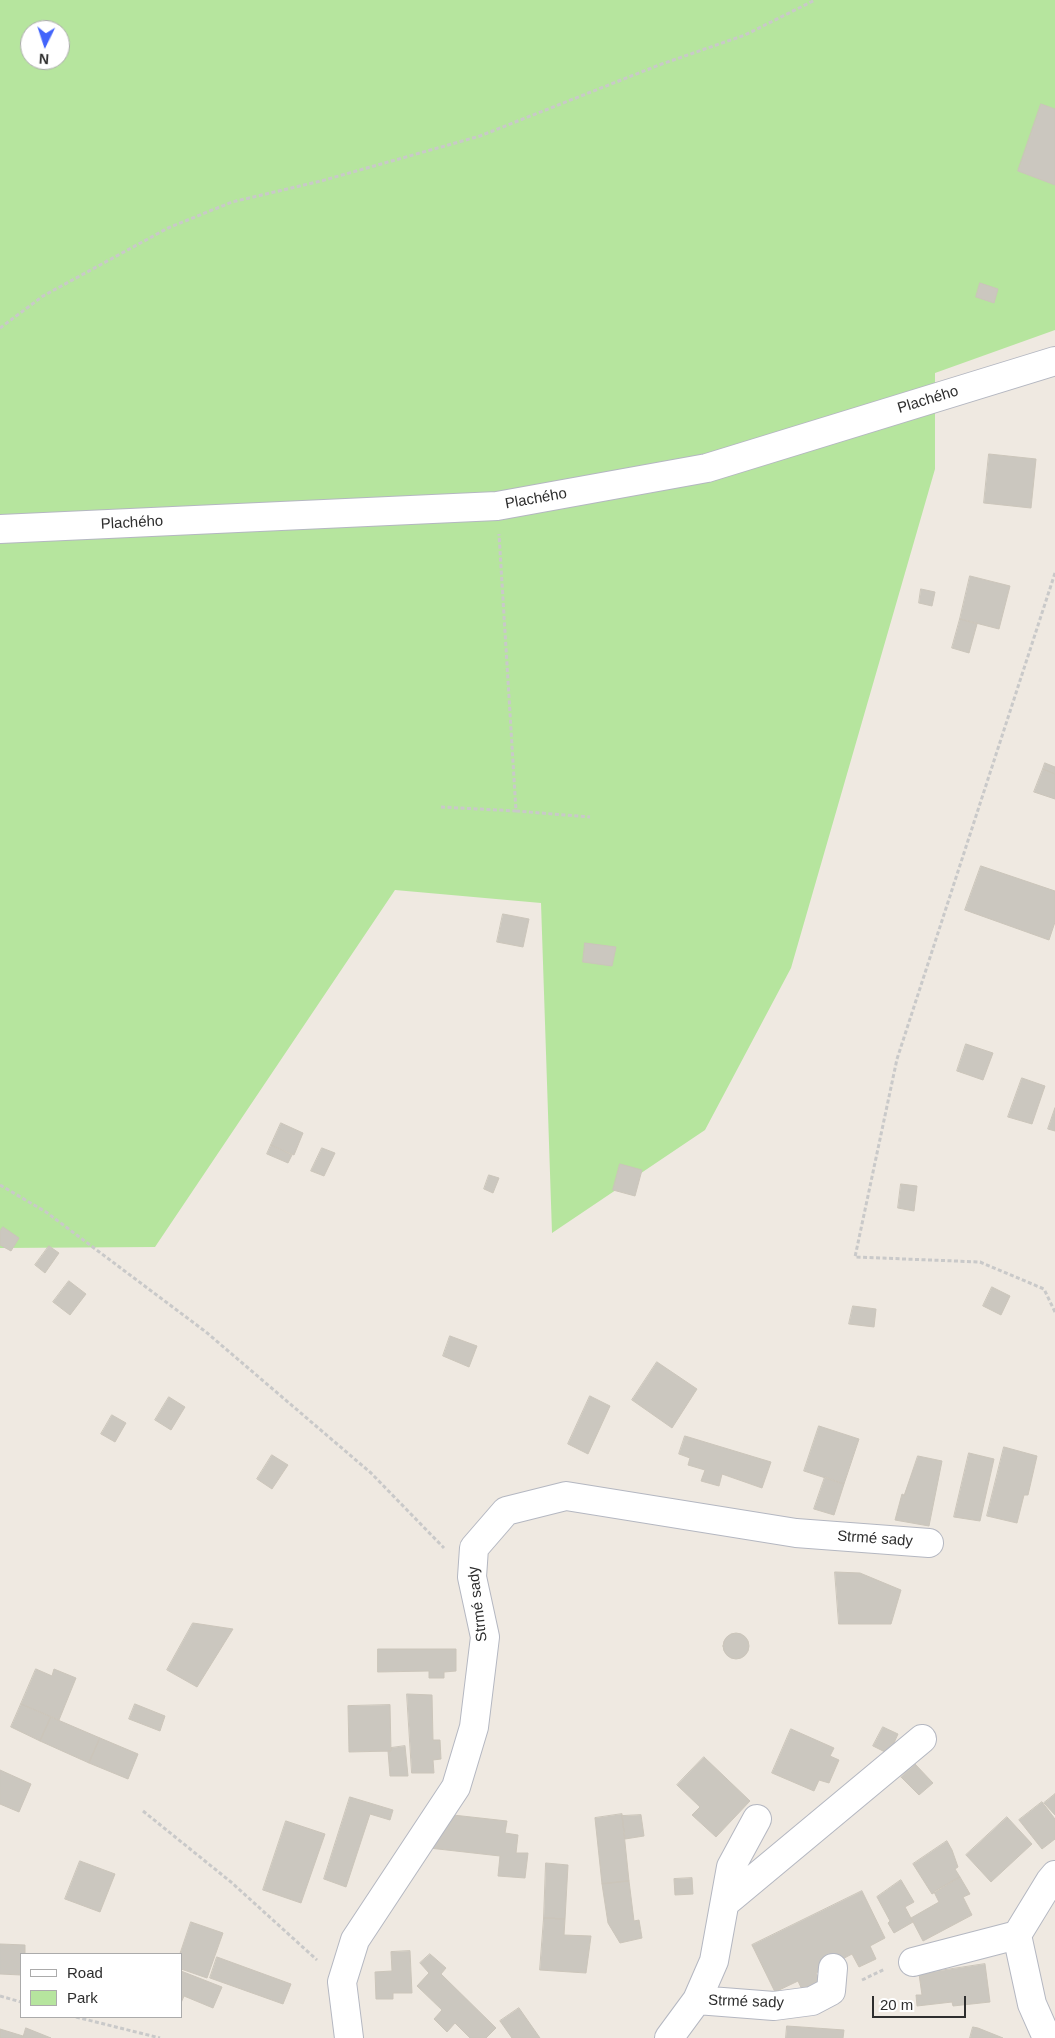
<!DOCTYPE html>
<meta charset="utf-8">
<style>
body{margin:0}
#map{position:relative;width:1055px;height:2038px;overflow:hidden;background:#efe9e1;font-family:Helvetica,sans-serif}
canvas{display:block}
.legend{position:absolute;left:20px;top:1953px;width:162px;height:65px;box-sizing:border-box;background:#fff;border:1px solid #ababab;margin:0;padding:6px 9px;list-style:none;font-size:15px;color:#2e2e2e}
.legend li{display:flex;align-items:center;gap:10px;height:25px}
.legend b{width:25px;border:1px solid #ababab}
.north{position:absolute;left:20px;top:20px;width:50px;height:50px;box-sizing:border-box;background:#fff;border:1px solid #ababab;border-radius:50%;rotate:184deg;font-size:14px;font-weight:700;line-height:20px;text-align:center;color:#2e2e2e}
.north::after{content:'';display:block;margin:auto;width:18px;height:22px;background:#4264fb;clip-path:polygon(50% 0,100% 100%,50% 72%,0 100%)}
.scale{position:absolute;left:872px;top:1996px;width:94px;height:22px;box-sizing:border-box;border:2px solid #2e2e2e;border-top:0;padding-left:6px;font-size:15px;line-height:18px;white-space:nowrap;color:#2e2e2e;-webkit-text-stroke:4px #fff;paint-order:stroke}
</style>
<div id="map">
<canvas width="1055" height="2038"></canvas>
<ul class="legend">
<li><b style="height:6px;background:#fff"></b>Road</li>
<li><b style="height:14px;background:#b6e59e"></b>Park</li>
</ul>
<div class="north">N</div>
<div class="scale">20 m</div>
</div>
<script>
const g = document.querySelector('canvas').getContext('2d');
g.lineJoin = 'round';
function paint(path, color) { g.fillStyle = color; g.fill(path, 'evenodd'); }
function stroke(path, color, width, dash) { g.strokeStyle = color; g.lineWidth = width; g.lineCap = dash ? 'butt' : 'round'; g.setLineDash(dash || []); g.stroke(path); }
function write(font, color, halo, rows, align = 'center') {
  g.font = font + ' Helvetica,sans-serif'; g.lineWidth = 4.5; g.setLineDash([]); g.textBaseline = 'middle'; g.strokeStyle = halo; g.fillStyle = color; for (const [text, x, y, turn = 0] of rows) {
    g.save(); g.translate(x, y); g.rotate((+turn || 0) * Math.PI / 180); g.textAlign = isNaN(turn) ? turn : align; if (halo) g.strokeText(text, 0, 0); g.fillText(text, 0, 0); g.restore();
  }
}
paint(new Path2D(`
 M0,0H1055V330L935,373V469L791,968L705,1130L552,1233L541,903L395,890L155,1247L0,1248ZM30,30H60V60H30Z`), '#b6e59e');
const building = new Path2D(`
 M1041,104L1055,109V185L1018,171Z
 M980,283L998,289L994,303L976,297Z
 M989,454L1036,459L1031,508L984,503Z
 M970,576L1010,586L999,629L960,619Z
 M921,589L935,592L932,606L919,603Z
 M960,619L977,624L969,653L952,648Z
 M1045,763L1055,767V774L1043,769Z
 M1043,769L1055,774V799L1034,792Z
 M981,866L1055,891V922L1049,940L965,910Z
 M503,914L529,919L523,947L497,942Z
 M585,943L616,947L612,966L583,962Z
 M966,1044L993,1053L983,1080L957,1071Z
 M1022,1078L1045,1086L1032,1124L1008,1117Z
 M1055,1108V1131L1048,1129Z
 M281,1123L303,1133L294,1155L271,1145Z
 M271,1145L292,1155L288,1163L267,1154Z
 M322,1148L335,1153L324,1176L311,1171Z
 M620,1164L642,1170L635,1196L613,1190Z
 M489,1175L499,1178L493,1193L484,1189Z
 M901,1184L917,1186L914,1211L898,1208Z
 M3,1227L19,1238L11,1251L0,1245V1231Z
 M49,1246L59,1253L45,1273L35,1265Z
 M69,1281L86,1294L70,1315L53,1302Z
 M992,1287L1010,1296L1001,1315L983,1306Z
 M853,1306L876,1309L874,1327L849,1324Z
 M450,1336L477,1346L469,1367L443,1356Z
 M657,1362L697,1389L672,1428L632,1400Z
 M590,1396L610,1406L588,1454L568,1444Z
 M169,1397L185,1407L171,1430L155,1420Z
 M112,1415L126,1423L115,1442L101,1434Z
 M819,1426L859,1439L844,1484L804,1471Z
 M685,1436L771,1462L762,1488L722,1474L719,1486L701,1481L705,1470L688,1465L690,1458L679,1454Z
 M1004,1447L1037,1456L1028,1495H1024L1017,1523L987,1516Z
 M969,1453L994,1459L980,1521L954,1517Z
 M272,1455L288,1465L272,1489L257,1479Z
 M918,1456L942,1461L929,1526L895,1520L902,1494L904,1495Z
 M825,1477L844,1484L834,1515L814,1509Z
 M835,1572L860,1573L901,1590L891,1624H839Z
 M193,1623L233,1629L197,1687L167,1670Z
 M723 1646a13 13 0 1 1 26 0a13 13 0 1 1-26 0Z
 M378,1649H456V1671L444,1672V1678H429V1671L378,1672Z
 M36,1669L52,1676L54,1669L76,1678L59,1720L21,1704Z
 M407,1694L432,1695L433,1740H440L441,1759L433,1760L434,1773H412Z
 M21,1704L51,1717L40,1741L11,1727Z
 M135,1704L165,1716L160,1731L129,1719Z
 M390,1705L391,1751L349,1752L348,1706Z
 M51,1717L100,1738L89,1763L40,1741Z
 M883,1727L898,1734L889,1754L873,1746Z
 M791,1729L834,1748L830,1756L839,1760L829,1783L819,1780L814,1791L772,1773Z
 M100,1738L138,1754L128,1779L89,1763Z
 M405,1746L408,1776H390L388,1751H391V1748Z
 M704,1757L750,1801L716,1837L692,1815L700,1807L677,1785Z
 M915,1764L933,1783L919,1795L901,1777Z
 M0,1770L31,1784L19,1812L0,1804Z
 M1055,1794V1815L1044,1803Z
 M350,1797L393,1810L390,1820L370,1814L346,1887L324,1879Z
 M1042,1802L1055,1819V1839L1042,1849L1019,1820Z
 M622,1814L629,1881L602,1884L595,1818Z
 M453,1815L507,1821L505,1833L518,1835L516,1853H528L525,1878L498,1876L500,1856L429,1848Z
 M641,1815L644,1836L625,1839L622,1816Z
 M1007,1817L1032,1844L991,1882L966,1855Z
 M286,1821L325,1834L301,1903L263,1890Z
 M947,1841L952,1850L958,1867L955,1869L960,1877L932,1894L913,1864Z
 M80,1861L115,1874L100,1912L65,1899Z
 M546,1863L568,1865L565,1919L544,1918Z
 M960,1877L970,1894L963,1897L972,1915L923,1941L911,1918L939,1902L934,1892Z
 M692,1878L693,1894L675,1895L674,1879Z
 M901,1880L914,1902L905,1907L913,1922L894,1933L888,1923L890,1921L877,1897Z
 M629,1881L634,1921L639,1920L642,1938L620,1943L608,1923L602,1884Z
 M862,1891L885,1938L870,1946L876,1959L859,1967L852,1954L816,1973L822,1986L804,1994L798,1981L775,1992L752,1945Z
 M544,1918L565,1919L564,1935L591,1936L586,1973L540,1970Z
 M191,1922L223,1933L207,1978L181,1969L180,1954Z
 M0,1944L25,1945V1954H21V1975L0,1974Z
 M410,1951L412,1993H393V1999H376L375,1972L392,1971L391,1952Z
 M430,1954L446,1968L441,1974L496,2028L486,2038H470L455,2023L447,2032L434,2019L442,2010L417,1986L429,1973L420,1963Z
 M217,1957L291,1984L283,2004L210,1978Z
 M985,1964L990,2002L953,2006L952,2002L917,2006L916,1995H922L919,1974Z
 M181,1971L222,1987L213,2008L184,1996L181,2003Z
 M519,2008L540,2038H512L500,2021Z
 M787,2026L844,2030L843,2038H786Z
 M973,2027L978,2028L1003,2038H970Z
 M26,2028L51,2038H0V2029L23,2036Z`);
paint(building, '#cbc7bf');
stroke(building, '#cbc5ba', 1);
const minor = new Path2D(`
 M0,529L497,506L707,468L1055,361
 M725,1903L922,1739
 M913,1962L1017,1935
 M697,2000L774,2006L812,2001L831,1991L833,1968
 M349,2038L342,1982L355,1940L456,1787L474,1727L485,1637L472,1577L474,1548L506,1511L566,1496L796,1533L929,1543
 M669,2038L697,2000L714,1961L731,1867L757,1819
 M1047,2038L1032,2004L1017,1935L1050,1881L1055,1875`);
stroke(minor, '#b4b7c1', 30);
stroke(new Path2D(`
 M0,328L43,296L168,228L232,202L321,181L480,136L659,65L745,35L815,0
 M1055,573L897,1059L855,1257L980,1262L1044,1289L1055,1312
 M441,807L516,811L499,534
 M516,811L590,817
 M0,1185L46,1212L206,1332L371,1473L444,1548
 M143,1811L231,1882L317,1960
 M862,1980L885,1969
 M0,1996L21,2002
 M76,2017L160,2038`), '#c9c9c9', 3, [4, 2.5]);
stroke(minor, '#fff', 28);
write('15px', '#2e2e2e', '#fff', [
 ["Plachého",928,400,-17],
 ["Plachého",536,499,-10],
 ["Plachého",132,523,-3],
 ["Strmé sady",875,1539,4],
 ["Strmé sady",478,1604,-97],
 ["Strmé sady",746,2002,2]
]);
</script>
